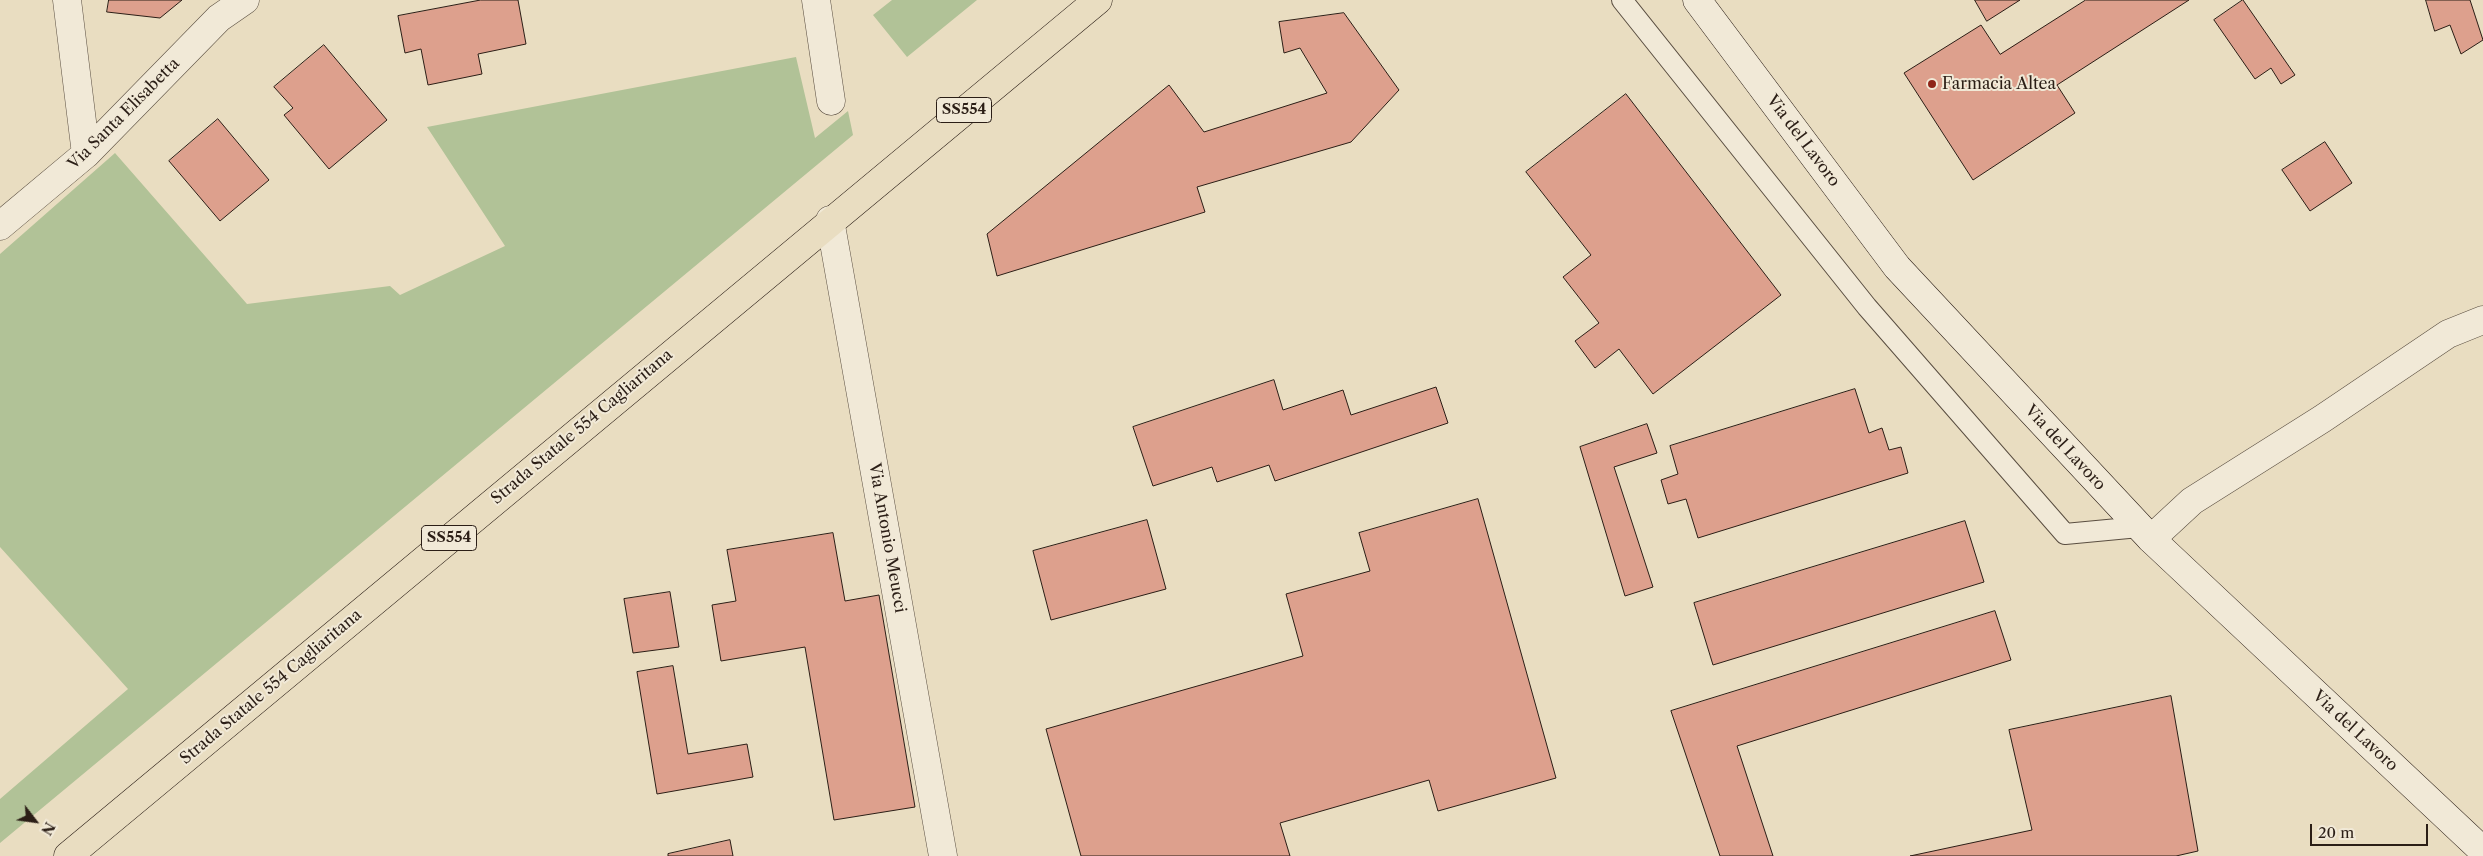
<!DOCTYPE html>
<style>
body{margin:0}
#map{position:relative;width:2483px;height:856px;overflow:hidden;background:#e9ddc1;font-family:"Libre Caslon Text",serif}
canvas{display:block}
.north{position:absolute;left:10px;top:796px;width:50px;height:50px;-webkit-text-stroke:4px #f1e9d7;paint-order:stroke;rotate:120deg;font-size:14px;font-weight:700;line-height:20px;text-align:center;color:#2b1e16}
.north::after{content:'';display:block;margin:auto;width:18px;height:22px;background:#2b1e16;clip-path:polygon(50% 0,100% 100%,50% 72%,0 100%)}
.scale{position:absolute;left:2310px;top:824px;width:118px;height:22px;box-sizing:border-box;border:2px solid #2b1e16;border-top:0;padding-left:6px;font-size:15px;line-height:18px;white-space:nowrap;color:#2b1e16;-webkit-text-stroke:4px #f1e9d7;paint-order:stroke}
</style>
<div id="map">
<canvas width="2483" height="856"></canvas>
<div class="north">N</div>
<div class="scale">20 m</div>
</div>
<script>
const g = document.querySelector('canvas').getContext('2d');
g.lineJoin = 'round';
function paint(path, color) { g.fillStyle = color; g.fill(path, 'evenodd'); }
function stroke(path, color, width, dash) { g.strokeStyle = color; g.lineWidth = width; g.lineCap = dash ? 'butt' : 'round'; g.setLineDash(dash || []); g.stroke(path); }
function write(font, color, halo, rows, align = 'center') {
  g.font = font + ' "Libre Caslon Text",serif'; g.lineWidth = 4; g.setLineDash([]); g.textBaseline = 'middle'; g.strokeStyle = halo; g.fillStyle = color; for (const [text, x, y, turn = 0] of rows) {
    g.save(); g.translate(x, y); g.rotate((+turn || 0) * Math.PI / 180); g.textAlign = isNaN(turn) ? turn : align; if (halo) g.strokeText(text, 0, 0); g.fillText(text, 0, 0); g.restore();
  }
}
paint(new Path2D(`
 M892,0H977L907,57L873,15Z
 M796,57L815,138L848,111L853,135L0,843V799L128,689L0,547V254L115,153L247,304L390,286L400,295L505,246L427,127Z`), '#b1c297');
const building = new Path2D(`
 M109,0H182L160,18L107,12Z
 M481,0H518L526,44L478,54L482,74L428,85L421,49L405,53L398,16Z
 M1975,0H2020L1987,21Z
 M2086,0H2189L2057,85L2075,113L1973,180L1904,73L1981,25L2000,54Z
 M2243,0L2295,75L2281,84L2271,68L2255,79L2214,20Z
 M2426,0H2470L2483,40L2461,54L2450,25L2435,31Z
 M1344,13L1399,90L1351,142L1197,187L1205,212L997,276L987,234L1169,85L1204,132L1327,93L1300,48L1284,53L1279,22Z
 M324,45L387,120L329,169L284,115L293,108L274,87Z
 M1626,94L1781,295L1653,394L1619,349L1595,368L1575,341L1599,323L1563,277L1591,255L1526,172Z
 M218,119L269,180L220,221L169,161Z
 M2325,142L2352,183L2310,211L2282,170Z
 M1274,380L1283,410L1343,390L1351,415L1436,387L1448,423L1275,481L1269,465L1217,482L1212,467L1153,486L1133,427Z
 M1855,389L1869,433L1882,428L1889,450L1901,447L1908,473L1698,538L1686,499L1668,504L1661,480L1678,474L1670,446Z
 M1647,424L1657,453L1614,467L1653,587L1625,596L1580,447Z
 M1478,499L1556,778L1438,811L1429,780L1280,823L1290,856H1081L1046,729L1303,656L1286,594L1370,571L1359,533Z
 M1147,520L1166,589L1051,620L1033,551Z
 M1965,521L1984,582L1713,665L1694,603Z
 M833,533L845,601L879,595L915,807L834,820L805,647L721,661L712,605L736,601L727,550Z
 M670,592L679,647L633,653L624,599Z
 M1995,611L2011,660L1737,746L1773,856H1720L1671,711Z
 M673,666L688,754L747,744L753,777L657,794L637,672Z
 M2171,696L2198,851L2176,856H1910L2032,830L2009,730Z
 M730,840L733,856H668V854Z`);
paint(building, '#dda08d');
stroke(building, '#2b1e16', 1);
const service = new Path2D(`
 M1622,0L1867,307L2065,534L2139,527`);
const minor = new Path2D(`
 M67,0L86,154
 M816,0L831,101
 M830,220L943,856
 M0,226L86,154L219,18L245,0
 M2151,539L2192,501L2322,419L2448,334L2483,320`);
const secondary = new Path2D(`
 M1697,0L1897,267L2151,539L2483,851`);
const primary = new Path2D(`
 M68,856L1098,0`);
stroke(service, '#5a4e41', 22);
stroke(minor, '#5a4e41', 29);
stroke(secondary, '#2b1e16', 29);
stroke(primary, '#2b1e16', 29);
stroke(service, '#f1e9d7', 20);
stroke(minor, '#f1e9d7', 28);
stroke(secondary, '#f1e9d7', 28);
stroke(primary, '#e9ddc1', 28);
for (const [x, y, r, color] of [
 [1932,84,5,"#8f2418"]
]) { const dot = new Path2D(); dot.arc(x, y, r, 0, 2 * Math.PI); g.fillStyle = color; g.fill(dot); stroke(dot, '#f1e9d7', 2); }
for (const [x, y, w] of [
 [964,110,55],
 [449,538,55]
]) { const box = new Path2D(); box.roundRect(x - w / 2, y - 12.5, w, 25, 4); g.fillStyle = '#f1e9d7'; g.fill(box); stroke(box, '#2b1e16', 1); }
write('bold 15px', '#2b1e16', null, [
 ["SS554",964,110],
 ["SS554",449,538]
]);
write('16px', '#2b1e16', '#f1e9d7', [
 ["Farmacia Altea",1942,84]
], 'left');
write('16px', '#2b1e16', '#f1e9d7', [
 ["Via Santa Elisabetta",124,114,-45],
 ["Via del Lavoro",1803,141,53],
 ["Strada Statale 554 Cagliaritana",582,427,-40],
 ["Via del Lavoro",2065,448,47],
 ["Via Antonio Meucci",887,538,80],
 ["Strada Statale 554 Cagliaritana",271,687,-40],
 ["Via del Lavoro",2355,731,43]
]);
</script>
